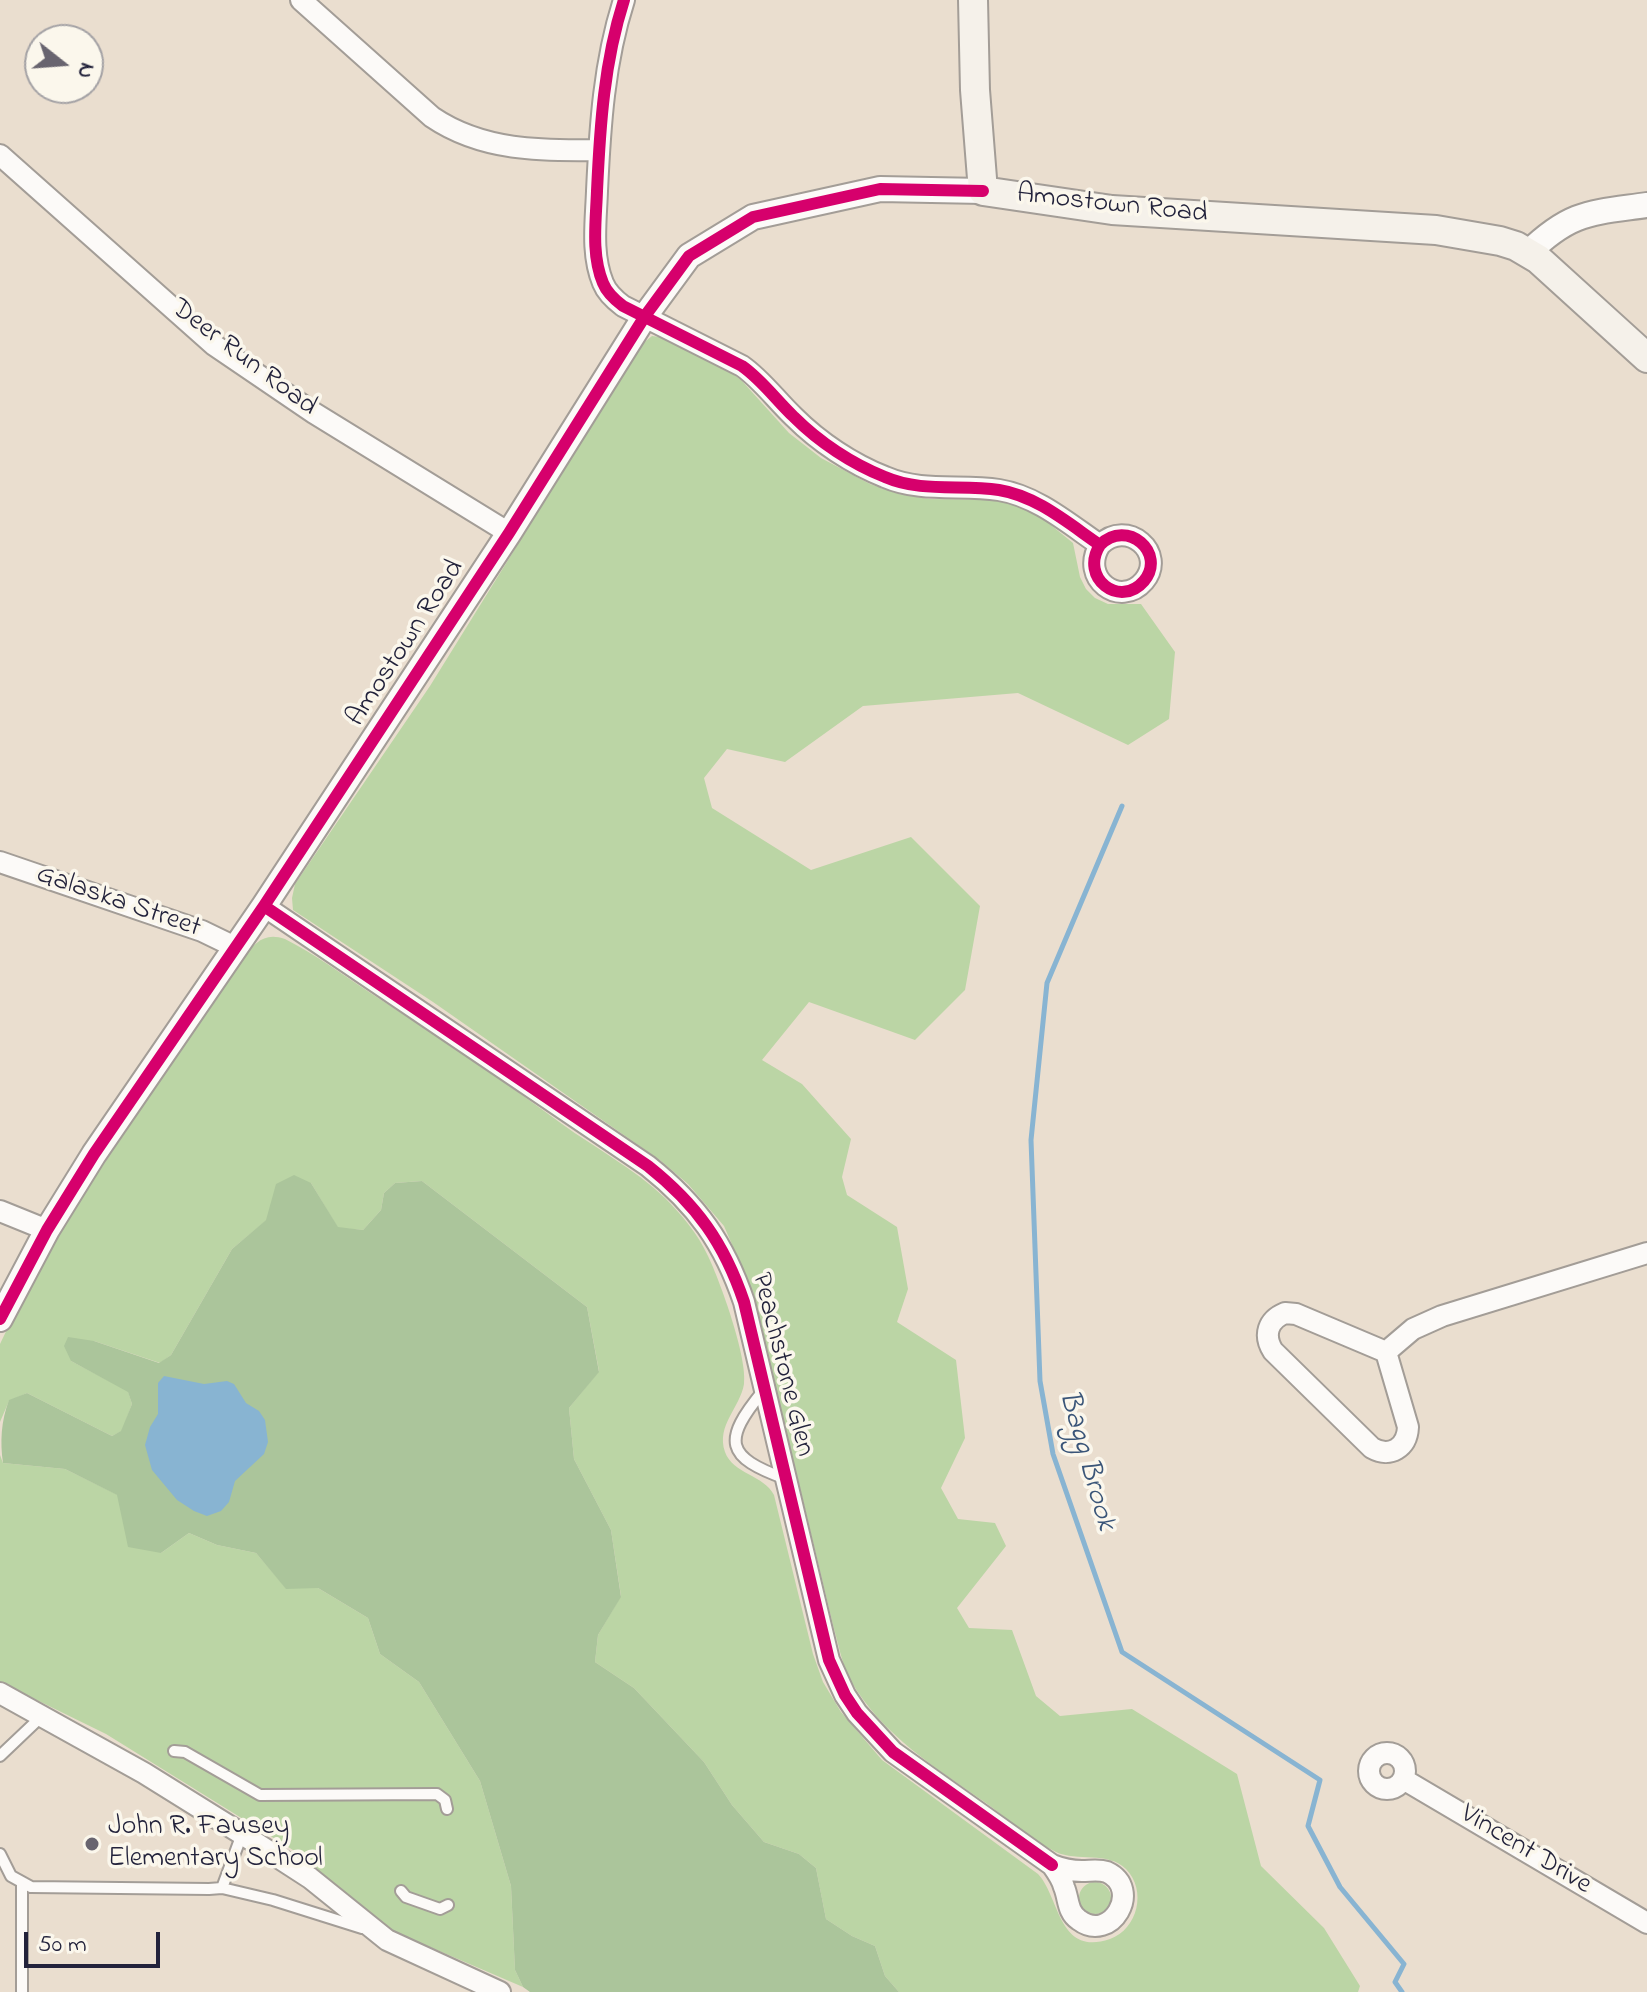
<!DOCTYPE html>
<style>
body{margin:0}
#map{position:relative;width:1647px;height:1992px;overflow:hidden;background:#eadecf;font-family:"Indie Flower",sans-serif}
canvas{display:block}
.north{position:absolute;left:24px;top:24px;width:80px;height:80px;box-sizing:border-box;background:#fbf7ec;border:2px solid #a4a2a5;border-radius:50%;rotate:107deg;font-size:22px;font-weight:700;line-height:32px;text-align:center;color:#22223b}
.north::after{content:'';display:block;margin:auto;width:28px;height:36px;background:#68646f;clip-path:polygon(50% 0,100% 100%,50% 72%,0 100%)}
.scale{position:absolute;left:24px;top:1932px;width:136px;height:36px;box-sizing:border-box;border:4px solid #22223b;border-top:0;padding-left:10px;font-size:24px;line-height:28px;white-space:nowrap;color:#22223b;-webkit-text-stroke:6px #fbf7ec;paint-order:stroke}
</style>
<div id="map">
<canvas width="1647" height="1992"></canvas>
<div class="north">N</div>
<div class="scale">50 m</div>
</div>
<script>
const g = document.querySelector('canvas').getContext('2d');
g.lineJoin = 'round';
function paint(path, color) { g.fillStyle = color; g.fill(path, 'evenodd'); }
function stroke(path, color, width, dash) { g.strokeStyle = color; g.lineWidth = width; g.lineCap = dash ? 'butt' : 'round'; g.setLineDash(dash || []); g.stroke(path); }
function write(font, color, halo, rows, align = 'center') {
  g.font = font + ' "Indie Flower",sans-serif'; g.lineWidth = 7; g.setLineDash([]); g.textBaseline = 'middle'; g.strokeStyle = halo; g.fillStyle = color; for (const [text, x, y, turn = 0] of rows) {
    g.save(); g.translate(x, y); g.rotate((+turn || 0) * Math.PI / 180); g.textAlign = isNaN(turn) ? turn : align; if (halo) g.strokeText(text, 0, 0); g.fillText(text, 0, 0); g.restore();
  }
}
paint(new Path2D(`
 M652,336L667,338L729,371L742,381L789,433L821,458L870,484L899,494L929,499L1000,500L1024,508L1046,521L1073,543L1080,577L1086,589L1095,598L1108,604H1141L1175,652L1169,719L1128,745L1018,693L863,706L785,762L727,749L704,778L712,808L811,870L911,837L980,906L965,990L915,1040L809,1002L762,1060L802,1084L851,1139L842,1177L847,1195L897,1227L908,1289L897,1322L956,1360L965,1438L941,1488L958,1519L995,1523L1006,1546L957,1608L969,1628L1012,1630L1036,1696L1060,1716L1132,1709L1237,1774L1261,1866L1324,1928L1360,1986L1358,1992H899L885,1976L875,1946L852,1936L826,1919L816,1868L799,1854L764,1842L732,1805L704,1762L634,1688L595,1662L598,1635L621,1596L611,1530L574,1459L569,1408L599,1371L587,1307L422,1181L395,1183L384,1193L381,1210L363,1230L338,1228L311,1183L232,1249L171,1355L160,1363L94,1341L71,1361L128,1391L132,1404L122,1431L112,1436L27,1393L9,1401L0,1422V1344L11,1321L74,1208L243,958C255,943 264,932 285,939C315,954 343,975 372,994C436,1035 500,1078 562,1124C595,1148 635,1169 665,1198C682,1215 698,1234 708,1256C720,1281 748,1358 744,1384C740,1408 716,1425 725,1452C733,1474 764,1475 774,1495L813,1654L823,1682L841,1712L882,1760L1038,1874C1060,1897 1058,1957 1110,1939C1138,1929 1147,1890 1126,1869C1108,1851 1077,1862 1056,1852C1031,1840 1008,1819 986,1803C936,1768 882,1735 851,1681C842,1665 839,1646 834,1629L753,1293L724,1226L688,1184L661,1161L433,1002L293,910L292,898L295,884L430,686L642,344Z
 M0,1455L3,1463L65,1469L118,1495L161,1553L189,1533L217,1545L256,1553L286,1588H318L368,1618L380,1654L419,1682L480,1781L511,1886L515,1970L523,1987L395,1932L293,1850L106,1734L0,1682Z
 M1079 1898a16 16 0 1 1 32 0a16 16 0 1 1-32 0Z`), '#bbd5a5');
paint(new Path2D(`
 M294,1175L311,1183L338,1227L363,1230L381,1210L384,1193L395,1183L422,1181L587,1307L599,1372L569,1408L574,1459L611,1530L621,1597L598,1635L595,1662L634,1688L704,1762L732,1805L764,1842L799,1854L816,1868L826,1919L852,1936L875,1946L885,1976L899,1992H530L523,1987L515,1970L511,1886L480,1781L419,1682L380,1654L368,1618L318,1588L286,1589L256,1553L217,1545L189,1533L161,1553L128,1547L117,1495L65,1469L3,1463C0,1442 1,1421 9,1400L27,1393L112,1436L121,1431L132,1404L128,1392L71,1361L64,1346L68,1337L94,1341L159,1363L171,1355L232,1249L266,1220L276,1184Z`), '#abc59b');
paint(new Path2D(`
 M164,1376L204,1384L227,1381L234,1384L246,1403L259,1411L265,1420L268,1442L264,1454L235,1481L229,1502L221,1511L207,1516L194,1511L177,1500L152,1470L145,1445L150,1427L158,1414V1383Z`), '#88b4d2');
stroke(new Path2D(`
 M1122,806L1047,983L1031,1140L1040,1381L1053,1454L1122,1652L1320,1780L1308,1826L1340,1887L1404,1964L1395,1982L1402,1992`), '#88b4d2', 5);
const service = new Path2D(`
 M763,1391C722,1441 725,1457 786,1479
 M174,1751L185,1752L260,1795L437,1794L445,1800L447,1809
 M0,1756L42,1716
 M0,1854L11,1876L31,1887L209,1889L222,1888L242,1834
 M22,1882V1992
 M222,1888L273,1900L362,1928
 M401,1891L406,1897L440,1909L448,1905`);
const minor = new Path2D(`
 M301,0L432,117C482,151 541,151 599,150
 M624,0C604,62 600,126 597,191C596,221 591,254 603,283C607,293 615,300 623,306L742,366C762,380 776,400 794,417C819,442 852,464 885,477C922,493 961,484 999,490C1037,496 1069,524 1100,545C1079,578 1120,609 1144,581C1167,553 1127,518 1100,545
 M0,155L214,345L314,413L509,533
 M0,862L202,931L235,947
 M264,906L648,1166C697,1205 724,1243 744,1302L829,1660L845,1695L857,1713L893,1752L1052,1865
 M0,1211L47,1230
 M1285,1313L1296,1314L1386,1352L1408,1427C1407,1448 1390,1458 1372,1448L1273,1351C1263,1335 1268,1320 1285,1313Z
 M1386,1352L1413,1329L1442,1316L1647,1253
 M0,1693L144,1773L242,1834L310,1878L387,1940L500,1992
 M1369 1771a18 18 0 1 1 36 0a18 18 0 1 1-36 0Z
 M1403,1779L1647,1923
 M1052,1865C1062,1869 1072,1871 1082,1871C1091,1871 1098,1869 1107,1872C1143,1889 1111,1944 1079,1920C1067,1912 1069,1899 1064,1887C1062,1879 1057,1872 1052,1865Z`);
const tertiary = new Path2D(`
 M1528,253C1571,211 1591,213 1647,205
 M0,1319L47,1230L94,1154L264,906L509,533L645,316L689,256L753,217L880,189L983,191`);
const secondary = new Path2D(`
 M973,0L975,90L983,191L1112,210L1436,230L1500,241L1516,246L1538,259L1647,358`);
stroke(service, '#a39d97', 14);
stroke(minor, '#a39d97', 24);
stroke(tertiary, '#a39d97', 28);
stroke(secondary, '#a39d97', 32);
stroke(service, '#fcfaf8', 10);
stroke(minor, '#fcfaf8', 20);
stroke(tertiary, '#fcfaf8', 24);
stroke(secondary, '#f5f1ea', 28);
stroke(new Path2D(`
 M624,0C604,62 600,126 597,191C596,221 591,254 603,283C607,293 615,300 623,306L742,366C762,380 776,400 794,417C819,442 852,464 885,477C922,493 961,484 999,490C1037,496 1069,524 1100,545C1079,578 1120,609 1144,581C1167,553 1127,518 1100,545
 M264,906L648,1166C697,1205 724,1243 744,1302L829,1660L845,1695L857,1713L893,1752L1052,1865
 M0,1319L47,1230L94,1154L264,906L509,533L645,316L689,256L753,217L880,189L983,191`), '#d6006c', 12);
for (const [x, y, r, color] of [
 [92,1844,8,"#68646f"]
]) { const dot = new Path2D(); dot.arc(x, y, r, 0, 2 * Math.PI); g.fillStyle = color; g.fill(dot); stroke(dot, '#fbf7ec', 3); }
write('28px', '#22223b', '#fbf7ec', [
 ["Amostown Road",1112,206,6],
 ["Deer Run Road",243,359,37],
 ["Amostown Road",407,644,-57],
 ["Galaska Street",118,903,19],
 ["Peachstone Glen",781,1365,76],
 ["Vincent Drive",1525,1851,31]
]);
write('28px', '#22223b', '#fbf7ec', [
 ["John R. Fausey",108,1828],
 ["Elementary School",108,1860]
], 'left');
write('italic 30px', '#3a5578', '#fbf7ec', [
 ["Bagg Brook",1085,1461,74]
]);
</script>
